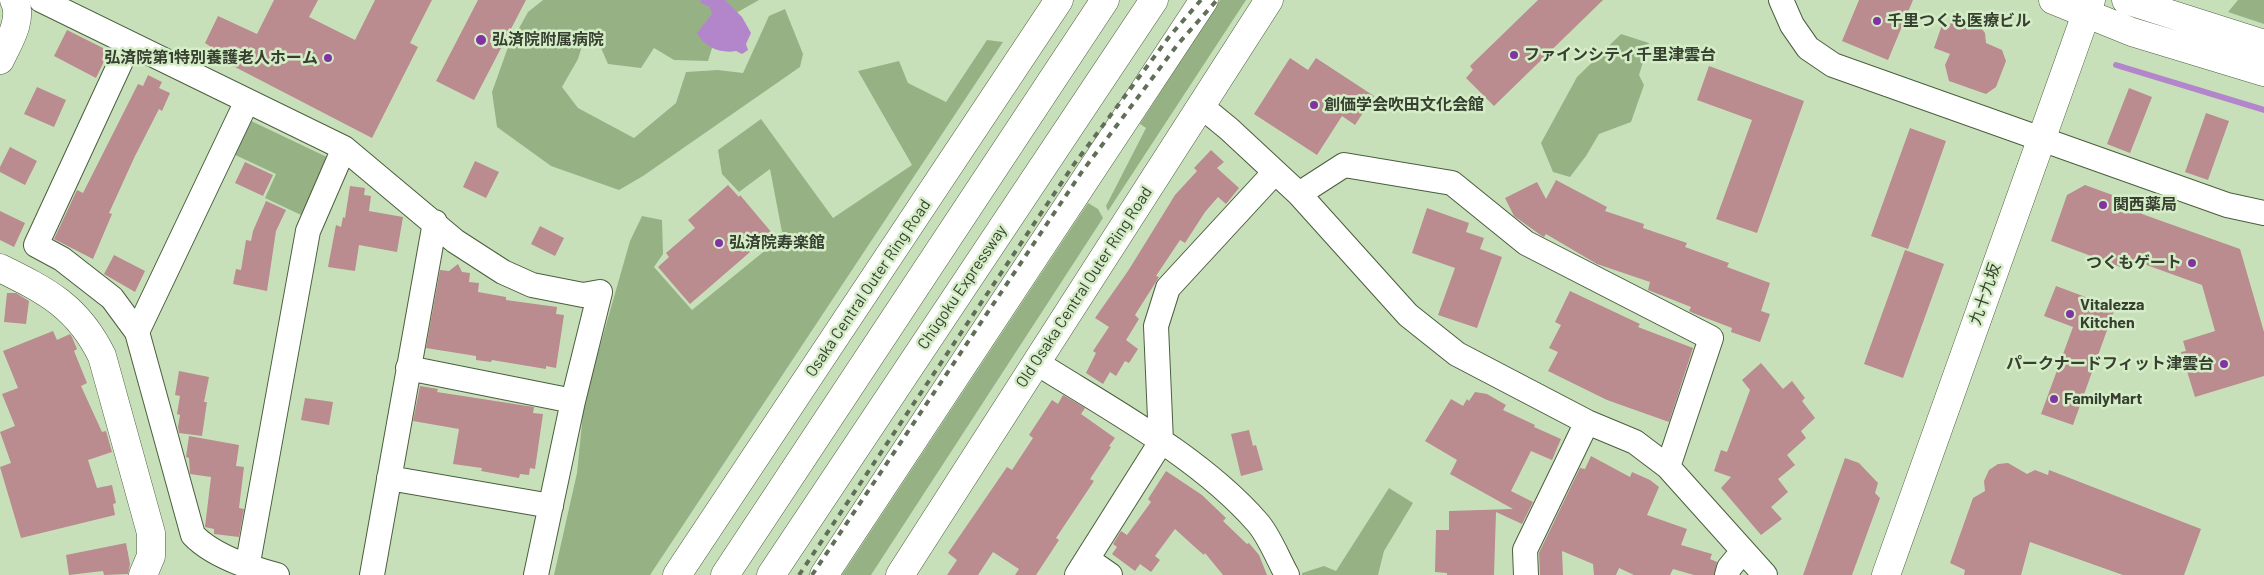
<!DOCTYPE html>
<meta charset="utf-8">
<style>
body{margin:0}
canvas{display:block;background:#c8e0ba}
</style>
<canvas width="2264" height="575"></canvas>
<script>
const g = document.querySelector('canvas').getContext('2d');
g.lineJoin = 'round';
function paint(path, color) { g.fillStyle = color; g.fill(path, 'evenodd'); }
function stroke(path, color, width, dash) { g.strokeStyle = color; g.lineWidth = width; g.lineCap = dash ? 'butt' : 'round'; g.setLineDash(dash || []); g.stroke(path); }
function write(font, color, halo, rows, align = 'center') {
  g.font = font + ' Barlow,"Noto Sans JP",sans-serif'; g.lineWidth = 5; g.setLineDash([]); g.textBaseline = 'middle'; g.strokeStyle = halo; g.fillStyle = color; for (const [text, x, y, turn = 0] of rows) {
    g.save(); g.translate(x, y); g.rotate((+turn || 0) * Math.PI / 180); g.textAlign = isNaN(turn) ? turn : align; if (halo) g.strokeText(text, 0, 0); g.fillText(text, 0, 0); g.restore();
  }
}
paint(new Path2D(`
 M543,0H759L720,22L708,61L674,60L654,48L641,68L608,64L601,48L584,40L578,59L562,87L578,108L634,138L676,103L686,72L718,70L743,73L769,16L785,9L803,54L800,67L643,176L619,190L551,166L497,127L492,92L507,50L528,12Z
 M1220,0H1246L1108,211L1106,206L1146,128L1140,124Z
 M2238,0H2264V24L2228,12Z
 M1621,34L1649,43L1639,75L1644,85L1631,122L1599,134L1586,156L1570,177L1553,172L1541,143L1577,77Z
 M987,40L1003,42L650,575H554L577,473L583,413L594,367L630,241L642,216L662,220L663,254L654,267L692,310L778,240L782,232L770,169L739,192L722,174L718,150L761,119L833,218L912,165L858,71L899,61L908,83L946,102Z
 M247,119L329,158L301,215L265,198L276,174L231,153Z
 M1088,203L1098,209L1103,218L871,575H842Z
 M1389,488L1413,503L1384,551L1378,575H1302V573L1324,566L1336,571Z`), '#96b285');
paint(new Path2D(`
 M700,0H725L742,17L751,33L746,44L748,50L742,54L736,51C721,54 704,47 697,33L712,14L710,7L701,3Z`), '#b386cb');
stroke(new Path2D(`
 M2116,65L2264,110`), '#b386cb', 6);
paint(new Path2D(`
 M274,0H318L309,17L355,40L375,0H432L410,43L418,47L372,138L208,53L211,47L205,43L218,16L257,34Z
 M478,0H526L474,100L436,81Z
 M1538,0H1603L1494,106L1466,78L1473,70L1470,66Z
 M1859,0H1913L1888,60L1842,41Z
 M1953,16L1978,24L1985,33L1986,43L2002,50L2006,61L1996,87L1986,94L1949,81L1945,65L1950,54L1934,48L1942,25L1949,28Z
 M67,30L109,51L96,78L54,56Z
 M1290,58L1308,70L1316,58L1374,96L1355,125L1342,116L1317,155L1254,114Z
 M1709,66L1804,101L1757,233L1716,219L1752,120L1697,100Z
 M148,75L162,82L159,88L170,93L162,111L159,109L135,156L109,213L112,214L93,259L54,239L77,190L83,193L138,84L143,86Z
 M37,87L66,100L54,127L24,114Z
 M2129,88L2152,97L2130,153L2107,144Z
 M2206,113L2229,121L2208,180L2185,172Z
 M1910,128L1946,141L1908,249L1871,236Z
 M10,147L37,161L25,185L0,172V167Z
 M1211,150L1224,162L1217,168L1239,188L1226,204L1218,197L1205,212L1185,243L1180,240L1156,276L1159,277L1135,315L1139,319L1126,340L1138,349L1129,363L1125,361L1116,376L1110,372L1103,384L1086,373L1096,353L1093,351L1109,327L1095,318L1128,271L1175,195L1197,171L1194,168Z
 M475,161L499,172L486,198L463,187Z
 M245,162L273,175L263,196L235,183Z
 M1556,180L1607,207L1605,211L1644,224L1643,228L1687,243L1685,247L1729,263L1727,267L1770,283L1761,311L1770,314L1760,342L1731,332L1732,328L1693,313L1689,311L1691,307L1648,290L1650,282L1597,264L1546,234L1544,237L1542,236L1514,216L1505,198L1537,182L1546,199Z
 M728,185L739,197L740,195L772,233L690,304L658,267L669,257L666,253L695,228L688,220Z
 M2085,185L2137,204L2135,208L2143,211L2142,214L2240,249L2264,332V376L2195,397L2181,352L2186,351L2183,341L2215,331L2202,285L2127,258L2123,268L2051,241L2067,195Z
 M350,186L365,188L364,195L371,196L369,211L403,217L397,252L359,245L355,271L328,267L336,225L341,227L343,217L345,218Z
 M266,201L286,210L276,231L267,291L233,284L236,269L241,270L246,240L251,241L253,231Z
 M1427,208L1469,223L1466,232L1484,238L1480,249L1502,257L1477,328L1438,315L1455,268L1412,253Z
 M0,211L25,223L14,247L0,240Z
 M540,226L564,238L555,256L531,244Z
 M1905,250L1944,264L1903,378L1864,364Z
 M114,255L145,271L135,292L104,274Z
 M458,264L462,272L470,273L469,282L479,283L478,292L506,297V300L557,307L556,314L564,315L556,368L546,366V369L492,360L491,362L476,360V356L426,348L440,270L449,271Z
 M2056,286L2115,308L2073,425L2041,414L2073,327L2044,316Z
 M1570,291L1640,324L1638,327L1693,348L1669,422L1607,400L1548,371L1558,352L1549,348L1561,325L1555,322Z
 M7,293H16L29,301L26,324L4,322Z
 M53,331L57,340L70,334L72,337L77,349L74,351L87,383L81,386L102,432L106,431L112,452L88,460L97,488L112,485L116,503L113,504L115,515L21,538L0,467L11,463L0,432L15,426L2,394L18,388L3,351Z
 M1761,363L1783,389L1792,381L1805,398L1802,401L1815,418L1801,431L1806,438L1787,455L1795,465L1778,479L1788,492L1771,507L1782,519L1761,535L1721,488L1731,477L1714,471L1721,450L1727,452L1750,390L1742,380Z
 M179,371L209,377L204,402H207L202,436L179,433L178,427L180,415L177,414L180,396L175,395Z
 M420,386L438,389L437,392L534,407L533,413L543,414L535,469L530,468L529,475L520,474L519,478L481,471L482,468L453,464L459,429L413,421Z
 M1475,392L1487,394L1506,405L1503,410L1535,425L1534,427L1561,439L1552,460L1531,451L1511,491L1533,502L1522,524L1496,512L1494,575H1447V573L1435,572L1436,530H1449V511L1513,509L1450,474L1457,460L1425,441L1451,399L1463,406L1467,399L1469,401Z
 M1063,395L1085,408L1081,414L1115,438L1109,446L1111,447L1090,479L1094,481L1056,538L1059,540L1036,575H1015L1019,569L993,552L978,575H947L957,560L948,553L1007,467L1012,470L1033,438L1029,435L1052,400L1058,404Z
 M305,398L333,402L329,425L301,420Z
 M1249,430L1253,446L1256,445L1263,470L1241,476L1231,434Z
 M189,436L239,445L236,466L244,467L239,508L244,509L239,537L214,534V529L205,527L211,477L190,474L189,458L186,457Z
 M1591,456L1630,477L1632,472L1650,480L1659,487L1647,515L1687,529L1681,545L1712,554L1710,559L1717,562L1714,575H1694L1673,569L1670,575H1634L1619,568L1616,575H1594L1593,564L1562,551L1563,575H1540L1539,553L1580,468L1585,469Z
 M1845,458L1859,463L1878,483L1875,493L1880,498L1852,575H1803Z
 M2008,463L2027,474L2035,470L2048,475L2049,470L2201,529L2184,575H2123L2030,542L2021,575H1964L1965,570L1950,563L1973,498L1985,491L1984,481L1989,470L1998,464Z
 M1166,471L1202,495L1226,518L1223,521L1247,544L1249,543L1259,555L1267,575H1223L1205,553L1204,555L1197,549L1175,529L1155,556L1160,560L1151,572L1140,564L1135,571L1112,554L1117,547L1113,544L1121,531L1127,535L1151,502L1148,499Z
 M126,543L130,564L128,574L104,575L103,571L69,575L66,555Z`), '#ba8b8f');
const street = new Path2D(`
 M41,0L344,148L455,241L503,272L532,285L583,295L600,292L573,401L536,575
 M1781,0L1792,25L1808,48L1833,65L2227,205L2264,213
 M129,44L36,245L62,259L112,298L137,332L193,535C213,556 250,568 277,575
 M1201,106L1229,129L1299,194L1408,315L1457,354L1587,422L1635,442L1668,467L1765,575
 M1299,194L1344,165L1452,183L1526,243L1711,338L1668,467
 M137,332L247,101
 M1037,363C1110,409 1200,457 1257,522C1269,535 1278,559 1287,575
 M408,368L573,401
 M389,478L551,506
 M1087,559L1110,575
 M247,568L308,231L344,148
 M372,575L435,222
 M1077,575L1161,442L1156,326L1168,288L1275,172
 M1526,575L1525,550L1587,422
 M1727,575L1729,568L1743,551`);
const secondary = new Path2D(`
 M2053,0L2132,32L2264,72
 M2126,0L2264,44
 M0,60C8,43 24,19 14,0
 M0,268C47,291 78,307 102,356L151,533V556L143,575
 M1886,575L2091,0`);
const primary = new Path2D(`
 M677,575L1059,0
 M824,575L1204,0
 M900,575L1269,0`);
const highway = new Path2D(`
 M725,575L1105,0
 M771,575L1154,0`);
stroke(street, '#4a5f3d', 26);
stroke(secondary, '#4a5f3d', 29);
stroke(primary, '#4a5f3d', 29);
stroke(highway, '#4a5f3d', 29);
stroke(street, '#fff', 24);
stroke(secondary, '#fff', 28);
stroke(primary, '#fff', 28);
stroke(highway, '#fff', 28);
stroke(new Path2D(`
 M799,575L1072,167L1169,37L1201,0
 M812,575L1081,173L1178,44L1217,0`), '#616f59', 4, [6, 6]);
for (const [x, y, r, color] of [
 [1877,21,5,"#8133a4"],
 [481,40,6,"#8133a4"],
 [1514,55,5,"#8133a4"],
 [328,58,5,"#8133a4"],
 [1314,105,5,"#8133a4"],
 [2103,205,5,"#8133a4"],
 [719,243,5,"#8133a4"],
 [2192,263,5,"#8133a4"],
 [2070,314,5,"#8133a4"],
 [2224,364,5,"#8133a4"],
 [2054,399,5,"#8133a4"]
]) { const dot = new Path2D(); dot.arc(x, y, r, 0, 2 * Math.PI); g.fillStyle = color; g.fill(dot); stroke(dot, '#d5edc7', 2); }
write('bold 16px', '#363f30', '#d5edc7', [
 ["千里つくも医療ビル",1887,21],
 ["弘済院附属病院",492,40],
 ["ファインシティ千里津雲台",1524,55],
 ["弘済院第1特別養護老人ホーム",318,58,"right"],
 ["創価学会吹田文化会館",1324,105],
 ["関西薬局",2113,205],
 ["弘済院寿楽館",729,243],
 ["つくもゲート",2182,263,"right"],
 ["Vitalezza",2080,305],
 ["Kitchen",2080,323],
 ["パークナードフィット津雲台",2214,364,"right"],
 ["FamilyMart",2064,399]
], 'left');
write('16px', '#363f30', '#d5edc7', [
 ["Chūgoku Expressway",962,287,-56],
 ["Old Osaka Central Outer Ring Road",1084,287,-57],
 ["Osaka Central Outer Ring Road",868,288,-56],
 ["九十九坂",1985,294,-71]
]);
</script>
